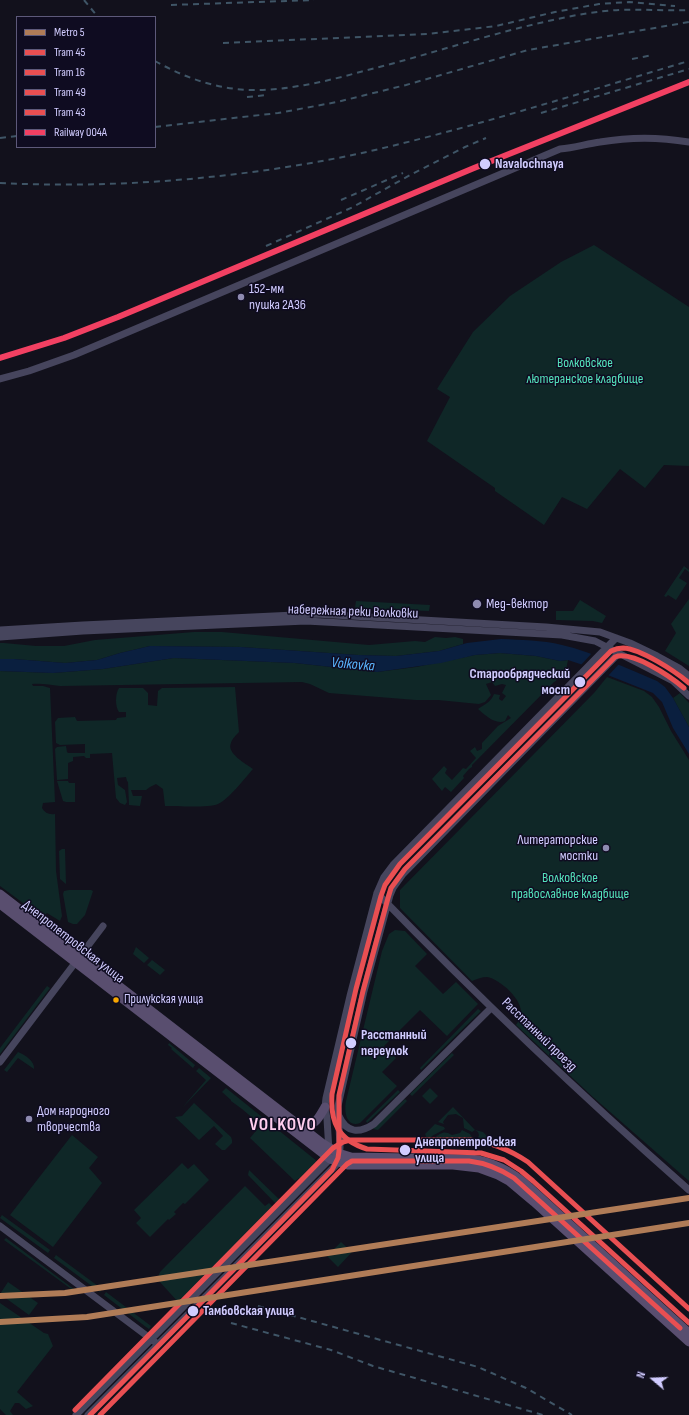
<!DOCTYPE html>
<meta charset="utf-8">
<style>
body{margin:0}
#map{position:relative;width:689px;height:1415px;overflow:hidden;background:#12111c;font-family:"Sofia Sans Condensed",sans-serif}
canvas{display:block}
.legend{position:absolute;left:16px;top:16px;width:140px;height:132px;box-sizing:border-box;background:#0f0c21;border:1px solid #5d597a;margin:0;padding:5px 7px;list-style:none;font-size:12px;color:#d1ccff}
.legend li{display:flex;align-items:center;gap:8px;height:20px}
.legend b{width:20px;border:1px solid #5d597a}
.north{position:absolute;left:633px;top:1359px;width:40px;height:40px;-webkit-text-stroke:3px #0f0c21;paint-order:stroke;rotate:289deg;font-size:11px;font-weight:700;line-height:16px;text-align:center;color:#d1ccff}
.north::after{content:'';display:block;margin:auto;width:14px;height:18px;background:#d1ccff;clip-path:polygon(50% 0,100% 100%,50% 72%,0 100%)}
</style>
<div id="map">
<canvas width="689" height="1415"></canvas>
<ul class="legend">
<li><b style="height:5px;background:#b07c57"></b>Metro 5</li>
<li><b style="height:5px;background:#e94f52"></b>Tram 45</li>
<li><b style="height:5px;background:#e94f52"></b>Tram 16</li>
<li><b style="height:5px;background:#e94f52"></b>Tram 49</li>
<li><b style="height:5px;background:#e94f52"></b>Tram 43</li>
<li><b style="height:5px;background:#f24062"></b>Railway 004А</li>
</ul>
<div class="north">N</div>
</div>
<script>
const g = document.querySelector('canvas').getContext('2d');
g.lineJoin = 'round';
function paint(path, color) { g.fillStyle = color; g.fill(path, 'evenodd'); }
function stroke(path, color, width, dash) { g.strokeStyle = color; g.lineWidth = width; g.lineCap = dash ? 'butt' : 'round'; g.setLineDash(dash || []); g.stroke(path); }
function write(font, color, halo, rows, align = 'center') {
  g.font = font + ' "Sofia Sans Condensed",sans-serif'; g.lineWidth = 3; g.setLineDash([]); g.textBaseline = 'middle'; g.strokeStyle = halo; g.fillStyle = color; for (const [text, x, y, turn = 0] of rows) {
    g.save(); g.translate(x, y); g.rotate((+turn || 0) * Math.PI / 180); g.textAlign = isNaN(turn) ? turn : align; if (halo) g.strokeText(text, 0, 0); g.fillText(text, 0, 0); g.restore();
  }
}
paint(new Path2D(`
 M594,245L689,307V466L664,465L645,488L620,469L587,509L562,497L544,525L495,491V488L427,441L450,397L437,389L473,332L510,296L561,262Z
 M684,566L689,570V572L685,569L679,578L687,583L676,600L668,595L666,597L664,596Z
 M689,599V666L665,651L676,633L671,624Z
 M580,600L606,616L602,623L593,621L556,620V611H573Z
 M356,601L430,605L429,611L355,608Z
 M194,632H222L369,645L415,641L425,642L435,637L446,638L455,637L463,639V644L439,651L396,656L358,655L241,647L150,646L120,653L97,660L65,663L14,659H0V643H4L36,646H64L95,640Z
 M500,653L536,656L560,661L568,660L565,675H558L556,681L554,682L472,765V767L469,769L463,776L464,778L451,792L445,787L442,791L432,779L444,766L447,769L445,773L452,780L463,768L466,769L476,758L470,751L475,747L477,751L482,749V743L498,726L511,718L508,715L505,721C495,725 485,715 478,709C485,704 491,702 494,694L500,695L499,699L502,701L506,696L502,693L506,685L502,684L495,686L492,682L486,684L491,695L485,702L479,704L438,700H416L329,693L310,684L302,682L60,686C50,685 42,683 32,684L33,686H43L50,688L55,802L43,803L42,808C45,813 49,815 55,814L56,871L62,916L60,921L47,913L42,917L0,886V671L53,673L103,669L174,658L295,663L377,672L416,667L475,655Z
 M607,677L644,691L652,697L659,707L671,731L689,760V1181L593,1097L516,1025C518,1022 521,1018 521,1014C523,1000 500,979 487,977C482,977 477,979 472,981L400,908V890L594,693Z
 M235,687L239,732C236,735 232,739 231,743C226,753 246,764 253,769C245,778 228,800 218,804C209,808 177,806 165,806L163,789L156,784L150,787L146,790H131L133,796H142L140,806L129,805L128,782L127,781L126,777L117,778L118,785L125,790L127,802L125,805L120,803L116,798L112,753L90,754V758H86L84,756L73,757V761L68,763V779L57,780L55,749L57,747L66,746L67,752L68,753H85V744L60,745L56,743L55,722L58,718L75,717L77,721L116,720L117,718L126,717V712H119C115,707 115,694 119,688H143L148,693V705L157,706L158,691L162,688Z
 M680,693L689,703V727L673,698Z
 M57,781H68L69,783H75V802H66L63,801Z
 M62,849H65L66,884L60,879L59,851Z
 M69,890H91L93,891L85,915L77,924H73L68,922L63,894L64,891Z
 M395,930L405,931L427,954L415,966L443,994L456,982L478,1004L447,1036L420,1010L384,1046L396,1058L382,1072L397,1086L360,1123C346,1128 344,1111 346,1101L382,951L389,934Z
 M136,947L149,958L144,963L133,954Z
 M152,960L165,970L160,975L147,965Z
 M47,986L50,988L0,1054V1048Z
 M478,1009L481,1011L421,1070L420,1068Z
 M169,1043L195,1065L193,1068L171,1049L172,1048L168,1045Z
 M18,1052C25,1055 35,1061 34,1069L18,1058L7,1072L4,1070Z
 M452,1053L454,1055L412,1096L410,1094Z
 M199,1068L211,1078L182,1108L206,1080L196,1071Z
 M226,1088L318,1162L319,1164L301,1181L299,1178L295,1181L250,1138L261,1125L242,1109L231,1101V1100L222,1092Z
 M430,1088L438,1096L430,1104L422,1096Z
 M398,1090L400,1092L367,1123L366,1121Z
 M405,1099L407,1101L378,1130L373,1129Z
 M194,1103L231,1137L232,1140V1143L225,1150H222L215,1144L223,1136L214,1126L199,1140L175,1117L182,1116Z
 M453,1107L475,1130L483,1132L492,1141C483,1150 447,1145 434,1145V1138C441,1133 444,1130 452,1135L460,1133L462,1130L470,1134L473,1139L478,1138L479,1135L478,1132L475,1130L472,1132L464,1128L463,1118L456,1114L448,1115L443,1122L444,1124L438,1122Z
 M435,1124L444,1127L445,1129L432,1136L428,1141L425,1134Z
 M72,1135L98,1157L89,1168L102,1183L53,1247L10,1215Z
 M182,1163L188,1169L194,1164L209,1180L185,1204L183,1203L174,1212L176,1214L169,1220L168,1219L150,1237L136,1223L141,1218L134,1210Z
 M249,1170L281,1201L277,1205L248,1175Z
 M245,1186L265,1206L269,1203L274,1208L179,1303L159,1281L158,1277L160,1272Z
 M2,1215L50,1250L48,1253L0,1218Z
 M6,1238L79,1293L78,1294L4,1240Z
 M341,1242L352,1252L338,1267L327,1256Z
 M56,1255L102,1289L100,1292L54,1258Z
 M8,1282L38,1303L29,1315L0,1294Z
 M106,1292L151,1326L149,1329L146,1327L104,1295Z
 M0,1303L44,1333L48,1334L53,1346L17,1392L33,1406L26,1409L19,1403H15L10,1411L13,1415H6L0,1409Z`), '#0f2727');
paint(new Path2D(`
 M501,639C521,640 542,640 562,645C593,652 628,669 657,681L665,687L673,698L689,727V754L673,728L662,702L653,693L580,664L568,660L560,661L536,656L500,653L475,655L441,663L377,672L295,663L174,658L103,669L53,673L0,671V659H14L65,663L97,660L120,653L150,646L241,647L358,655L396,656L439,651L467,643Z`), '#0a1f3f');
paint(new Path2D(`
 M592,653L619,664L608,676L580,666Z`), '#12111c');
stroke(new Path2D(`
 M0,379L29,371L74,355L560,149C574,148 586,144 600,142C629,137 660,137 689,142
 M0,630L83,625L316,614L546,627L600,632L630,643L657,656L679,668L689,676
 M0,637L83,631L306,621L562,635L595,641L673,681L689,696
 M377,893C477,996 581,1095 689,1190
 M0,1062L103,926
 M339,1116C347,1134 360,1133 374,1124L491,1008
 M329,1151L327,1119L325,1107L326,1098L350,996L377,893L384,877L393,865L616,638
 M0,1226L155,1342
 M76,1415L330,1159L334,1156
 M88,1415L339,1162L340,1147L338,1106L340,1097L364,991L390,895L393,888L403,874L618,654`), '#46455d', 7);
stroke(new Path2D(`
 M0,894L322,1143L338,1153L351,1157L471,1159C494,1162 511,1171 528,1186L689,1333
 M0,904L330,1159L348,1165H453L479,1168L498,1175L509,1181L534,1202L689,1342
 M301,1127C316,1125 318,1119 325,1107`), '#594e6f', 9);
stroke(new Path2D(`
 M84,0L98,17
 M171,5L314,0
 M223,43L428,34L496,26L555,12L599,4L629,2L675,6
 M632,59L653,55
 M155,61C183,77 214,88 247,90C285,91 324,82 360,72C425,56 488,34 553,20C575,15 598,11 619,10C643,9 666,11 689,10
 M247,97L267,95
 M541,113L689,69
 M155,127L278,113L337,102L406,85L528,50L689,22
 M0,138L17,136
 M0,183C118,189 246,178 362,153C472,128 580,93 689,61
 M341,200L403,173
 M266,246L353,207L412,174L465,147L486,138
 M258,1306L478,1367L526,1388L572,1415
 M231,1323L331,1350L373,1366L543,1415`), '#3f5566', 2, [6, 5]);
stroke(new Path2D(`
 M0,358L64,338L118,317L474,168L689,82`), '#f24062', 6);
stroke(new Path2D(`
 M689,683C675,671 641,649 623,648C619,648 615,649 611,651L400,864L385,885L381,896L356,989L332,1094C330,1122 338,1140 367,1149L481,1153L504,1160L521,1171L533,1181L689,1323`), '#e94f52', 5);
stroke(new Path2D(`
 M90,1415L332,1170L338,1158L339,1151V1095L363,991L388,898L391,888L405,869L615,657C632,650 671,677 684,688`), '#e94f52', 5);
stroke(new Path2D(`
 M75,1410L333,1148L343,1142L350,1140H470C491,1142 510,1150 528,1162L689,1309`), '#e94f52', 5);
stroke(new Path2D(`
 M100,1415L347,1164L352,1161H469C486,1163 500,1169 514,1178L680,1328`), '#e94f52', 5);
stroke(new Path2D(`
 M0,1296L65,1293L689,1198
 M0,1322L87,1317L689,1223`), '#b07c57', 6);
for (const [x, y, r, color] of [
 [485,164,6,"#d1ccff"],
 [241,297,4,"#8e8bb0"],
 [477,604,5,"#8e8bb0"],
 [580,682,6,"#d1ccff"],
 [606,848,4,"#8e8bb0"],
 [116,1000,3.5,"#f7a600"],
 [351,1043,6,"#d1ccff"],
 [29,1119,4,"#8e8bb0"],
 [405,1150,6,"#d1ccff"],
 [193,1311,6,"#d1ccff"]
]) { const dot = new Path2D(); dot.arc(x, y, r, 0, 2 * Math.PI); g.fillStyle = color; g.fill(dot); stroke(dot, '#0f0c21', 1.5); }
write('13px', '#d1ccff', '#0f0c21', [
 ["Прилукская улица",124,1000]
], 'left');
write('bold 14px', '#d1ccff', '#0f0c21', [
 ["Navalochnaya",495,164],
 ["Старообрядческий",570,674,"right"],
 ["мост",570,690,"right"],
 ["Расстанный",361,1035],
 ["переулок",361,1051],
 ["Днепропетровская",415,1142],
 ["улица",415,1158],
 ["Тамбовская улица",203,1311]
], 'left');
write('14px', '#d1ccff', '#0f0c21', [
 ["152-мм",249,289],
 ["пушка 2А36",249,305],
 ["Мед-вектор",486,604],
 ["Литераторские",598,840,"right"],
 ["мостки",598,856,"right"],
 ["Дом народного",37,1111],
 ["творчества",37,1127]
], 'left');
write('14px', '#54e3bc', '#0f0c21', [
 ["Волковское",585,363],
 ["лютеранское кладбище",585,379],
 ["Волковское",570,878],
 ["православное кладбище",570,894]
]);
write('14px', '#d1ccff', '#0f0c21', [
 ["набережная реки Волковки",353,612,2],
 ["Днепропетровская улица",73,942,38],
 ["Расстанный проезд",539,1035,44]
]);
write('italic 15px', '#5ab6ff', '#0f0c21', [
 ["Volkovka",353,665,5]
]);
g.letterSpacing = '1px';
write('bold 18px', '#ffceee', '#0f0c21', [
 ["VOLKOVO",283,1125]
]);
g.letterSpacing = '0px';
</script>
